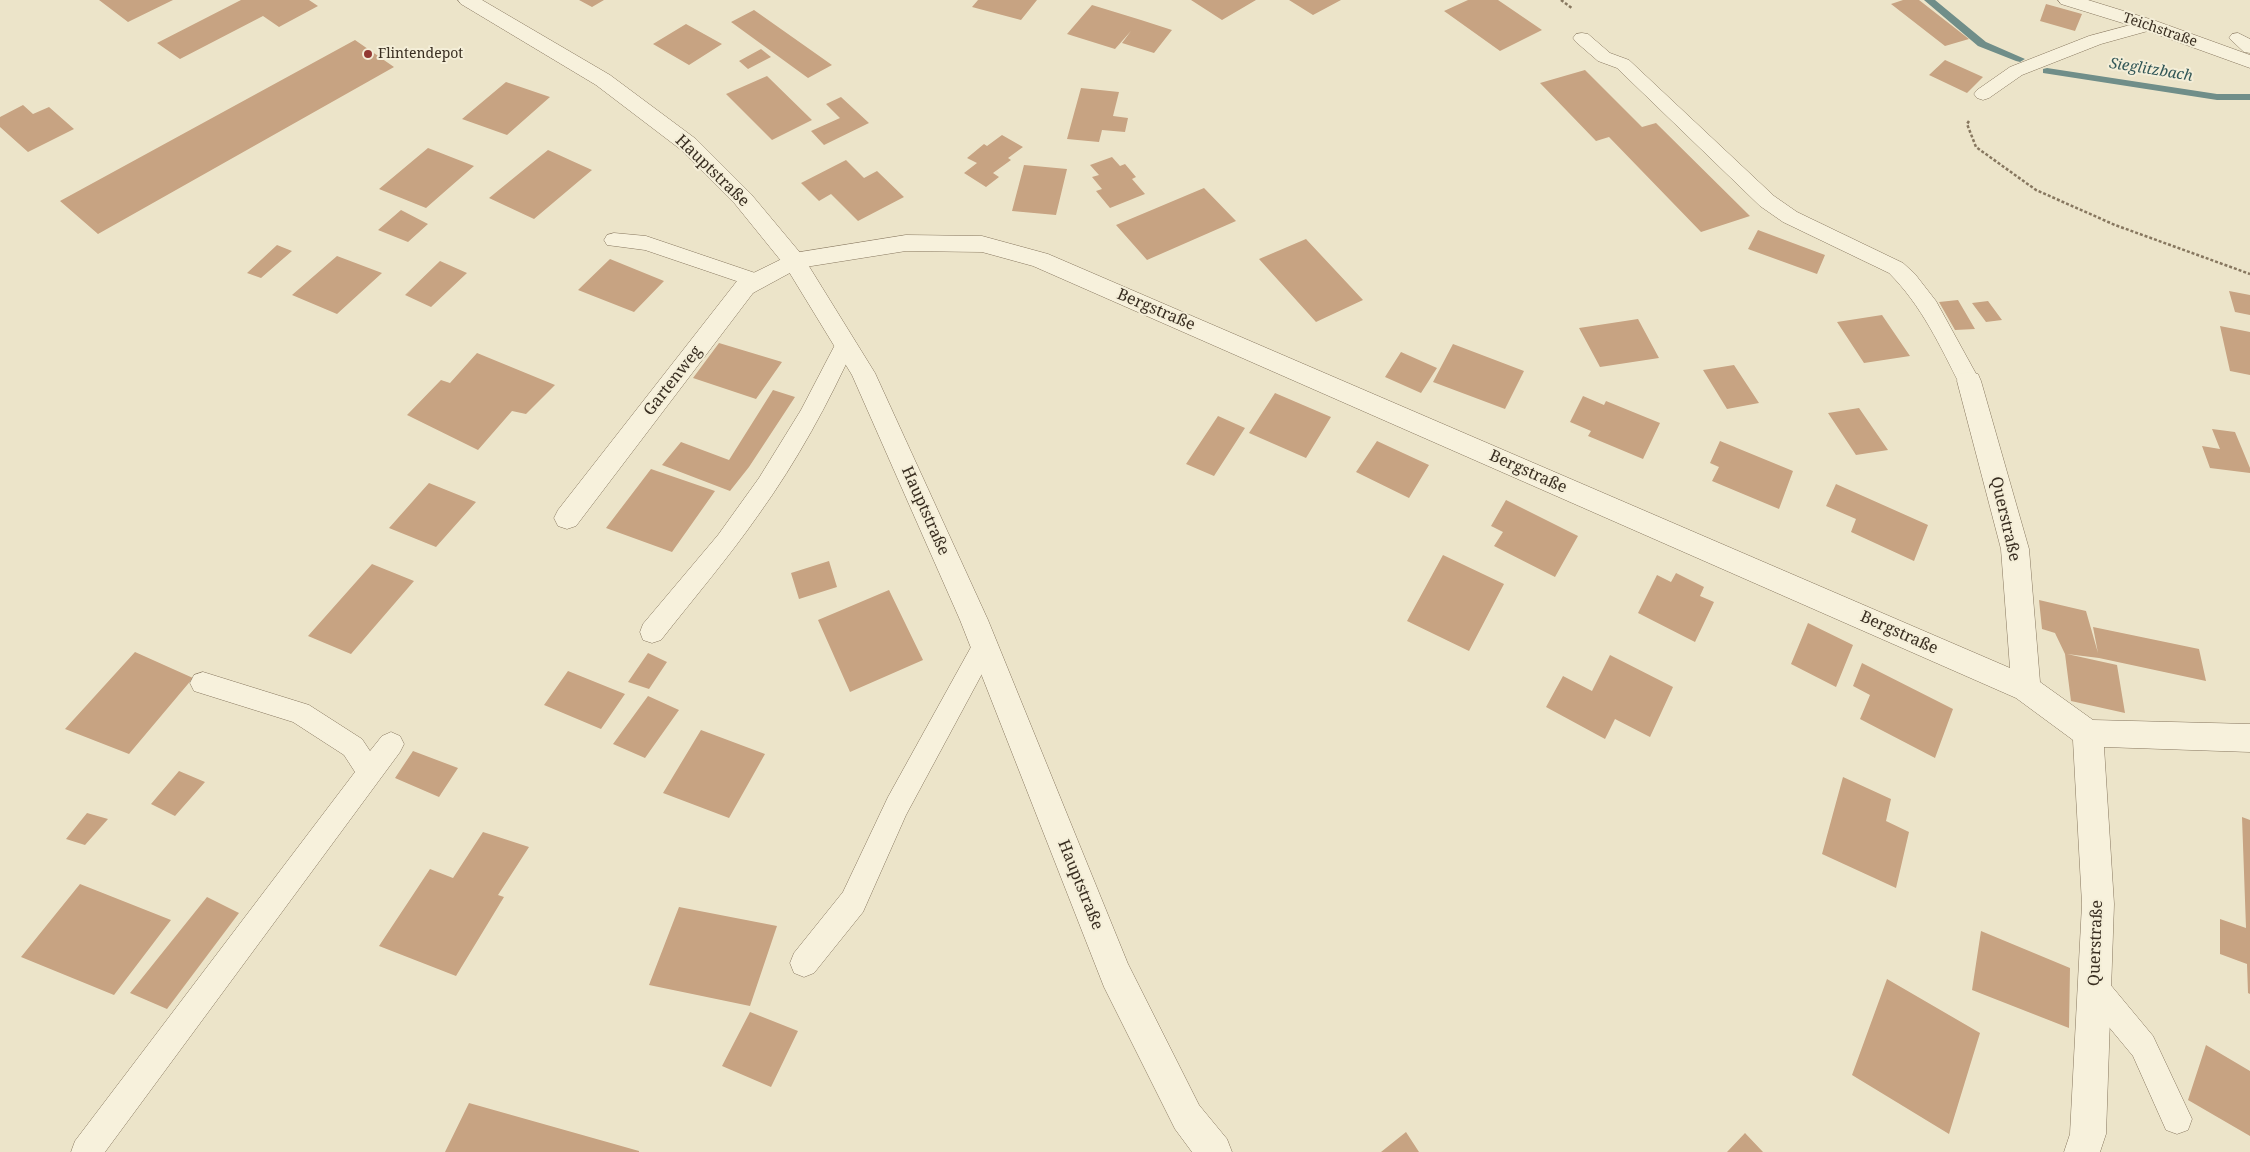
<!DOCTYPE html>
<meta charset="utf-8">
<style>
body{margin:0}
canvas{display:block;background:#ece4c9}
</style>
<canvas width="2250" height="1152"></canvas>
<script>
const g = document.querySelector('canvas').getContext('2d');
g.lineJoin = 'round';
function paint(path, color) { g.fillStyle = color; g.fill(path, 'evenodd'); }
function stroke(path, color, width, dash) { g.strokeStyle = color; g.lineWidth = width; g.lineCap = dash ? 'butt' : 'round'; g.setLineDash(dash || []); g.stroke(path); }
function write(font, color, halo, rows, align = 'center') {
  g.font = font + ' "Noto Serif",serif'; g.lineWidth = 4; g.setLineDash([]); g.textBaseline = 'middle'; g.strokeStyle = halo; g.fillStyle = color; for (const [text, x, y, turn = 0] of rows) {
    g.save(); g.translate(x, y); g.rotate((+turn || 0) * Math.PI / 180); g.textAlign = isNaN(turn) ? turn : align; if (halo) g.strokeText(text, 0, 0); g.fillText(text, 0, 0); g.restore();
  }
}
paint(new Path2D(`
 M1924,0H1935L1986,42L2025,59L2020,62L2016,61L1978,46Z
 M2047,68L2217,94H2250V100H2217L2043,73V69Z`), '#708e89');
paint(new Path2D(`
 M99,0H173L128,22Z
 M241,0H309L318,6L279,27L263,16L180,59L157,43Z
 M579,0H604L592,7Z
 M978,0H1037L1021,20L972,7Z
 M1191,0H1256L1222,20Z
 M1289,0H1341L1313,15Z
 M1468,0H1498L1542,30L1500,51L1444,11Z
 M1903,0H1919L1969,39L1945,46L1891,4Z
 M2046,4L2082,14L2075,31L2040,21Z
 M1092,5L1141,20L1172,30L1154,53L1122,43L1131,31L1115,49L1067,34Z
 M754,10L832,65L808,78L731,22Z
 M686,24L722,44L689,65L653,44Z
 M355,40L394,67L98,234L60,201Z
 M761,49L771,57L748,69L739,61Z
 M1945,60L1983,77L1967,93L1929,75Z
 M1585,70L1642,127L1656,123L1750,216L1701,232L1609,137L1596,141L1540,83Z
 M767,76L812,120L772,140L726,94Z
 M506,82L550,97L507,135L462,119Z
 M1081,88L1119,92L1113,116L1128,118L1125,132L1102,130L1099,142L1067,139Z
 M841,97L869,123L824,145L811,131L840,118L826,104Z
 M23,105L33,114L49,107L74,129L28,152L0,127V117Z
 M1002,135L1023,147L1008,158L1011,160L993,173L999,177L986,187L964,173L977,163L967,158L984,144L987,146Z
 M428,148L474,166L426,208L379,189Z
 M548,150L592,170L534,219L489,198Z
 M1112,157L1120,166L1125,164L1136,177L1132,179L1145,194L1110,208L1096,191L1102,189L1092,177L1099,175L1090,165Z
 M846,160L864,178L877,171L904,197L858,221L831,194L819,201L801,183Z
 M1024,165L1067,169L1056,215L1012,211Z
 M1204,188L1236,221L1147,260L1116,225Z
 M401,210L428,224L408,242L378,230Z
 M1758,230L1825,255L1817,274L1748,249Z
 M1306,239L1363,300L1316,322L1259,259Z
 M277,245L292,251L261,278L247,273Z
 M337,256L382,273L337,314L292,295Z
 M610,259L664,281L634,312L578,290Z
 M440,261L467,273L431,307L405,295Z
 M2229,291L2250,295V315L2235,312Z
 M1958,300L1975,329L1955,330L1939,302Z
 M1988,301L2002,320L1986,322L1972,303Z
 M1882,315L1910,356L1864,363L1837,322Z
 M1638,319L1659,358L1600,367L1579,328Z
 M2220,326L2250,332V375L2230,371Z
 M719,343L782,362L756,399L693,378Z
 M1453,344L1524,371L1505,409L1433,382Z
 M1401,352L1437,368L1421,393L1385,377Z
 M477,353L555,385L526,414L512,411L478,450L407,415L441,380L450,383Z
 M1734,365L1759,403L1727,409L1703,370Z
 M773,390L795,397L749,467L730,491L662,465L681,442L729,460Z
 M1275,393L1331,417L1306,458L1249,433Z
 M1583,396L1604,405L1606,401L1660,423L1643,459L1588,436L1591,431L1570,422Z
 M1859,408L1888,450L1856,455L1828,413Z
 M1218,416L1245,428L1214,476L1186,464Z
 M2212,429L2235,432L2250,468V473L2210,468L2202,446L2220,449Z
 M1377,441L1429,465L1409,498L1356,472Z
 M1720,441L1793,471L1779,509L1712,481L1719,467L1710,463Z
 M651,469L715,491L672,552L606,528Z
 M429,483L476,502L436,547L389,528Z
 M1836,484L1928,525L1914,561L1851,532L1856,519L1826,506Z
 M1506,500L1578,536L1555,577L1494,546L1503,532L1491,526Z
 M1443,555L1504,584L1469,651L1407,621Z
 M829,561L837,587L799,599L791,573Z
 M372,564L414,581L351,654L308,636Z
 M1676,573L1704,587L1700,596L1714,602L1695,642L1638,613L1657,575L1671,582Z
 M889,590L923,660L850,692L818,620Z
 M2039,600L2086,611L2098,653L2093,627L2199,649L2206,681L2099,658L2067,654L2117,665L2125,713L2071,701L2065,654L2055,633L2042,629Z
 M1808,623L1853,645L1836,687L1791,664Z
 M135,652L193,678L129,754L65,729Z
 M648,653L667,662L649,689L628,682Z
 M1610,655L1673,687L1650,737L1615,719L1605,739L1546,707L1563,676L1592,691Z
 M1862,663L1953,709L1935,758L1860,719L1870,695L1853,686Z
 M568,671L625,694L601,729L544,705Z
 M648,696L679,710L645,758L613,744Z
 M701,730L765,754L729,818L663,793Z
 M413,751L458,768L439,797L395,778Z
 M179,771L205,782L175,816L151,804Z
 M1843,777L1891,799L1886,821L1909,832L1896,888L1822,854Z
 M87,813L108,819L85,845L66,839Z
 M2242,817L2250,820V994L2248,993L2247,964L2220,954V919L2246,928Z
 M483,832L529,847L498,895L504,897L456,976L379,946L430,869L453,878Z
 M80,884L171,920L114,995L21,957Z
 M207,897L239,913L167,1009L130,993Z
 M679,907L777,926L750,1006L649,985Z
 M1981,931L2070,968L2069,1028L1972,990Z
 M1887,979L1980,1033L1949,1134L1852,1075Z
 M750,1012L798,1031L771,1087L722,1066Z
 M2206,1045L2250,1071V1136L2188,1100Z
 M469,1103L639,1151V1152H445Z
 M1406,1132L1419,1152H1381Z
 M1745,1133L1763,1152H1727Z`), '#c7a382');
const service = new Path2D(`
 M2149,20L2155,21L2158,25L2155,29L2101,44L2022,75L1989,98L1983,100L1977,98L1974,94L1977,90L2010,67L2089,36Z
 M1582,33L1588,34L1610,53L1629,60L1774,196L1797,212L1903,263L1915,274L1936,301L1980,381L1977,387L1969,389L1961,387C1940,346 1922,306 1889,273L1783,222L1760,206L1617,68L1598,61L1576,42L1573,38L1576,34Z
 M2238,33L2250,39V53L2244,52L2229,38L2232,34Z
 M614,233L646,236L764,276L767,281L764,286L757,288L645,250L607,245L604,240L607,235Z
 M845,337L852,339L855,345C828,404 797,461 759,514C729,557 694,598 661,640L652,643L643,640L640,632L643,624L718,535L759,478L801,410L838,339Z
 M985,635L994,638L997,646L906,815L863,912L814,973L804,977L794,973L790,963L794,953L843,892L888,797L976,638Z
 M203,672L309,705L362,739L370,751L382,736L391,732L400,736L404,744L400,752L105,1152H71L75,1141L355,772L344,755L293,722L194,691L190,683L194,675Z
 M2094,973L2104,977L2153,1036L2192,1119L2188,1130L2177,1134L2166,1130L2133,1056L2084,997L2080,987L2084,977Z`);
const minor = new Path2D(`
 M2058,0H2088L2156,21L2250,55V68L2142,29L2061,4Z
 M906,235L982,236L1048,254L2010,668L2001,549L1957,381L1960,374L1969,372L1978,374L1981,381L2029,549L2040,682L2093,720L2250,724V752L2104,747L2114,904L2106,1134L2100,1152H2064L2070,1134L2082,904L2073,740L2016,698L1033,266L982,252L906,251L799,268L753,293L576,526L567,529L558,526L554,518L558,510L737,281L794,253Z`);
const tertiary = new Path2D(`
 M458,0H482L610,75L696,139L751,194L802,255L875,373L988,620L1128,964L1199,1105L1227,1139L1232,1152H1192L1175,1129L1104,987L960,620L852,375L786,267L735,204L680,149L596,85L461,4Z`);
stroke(service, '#87775f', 1);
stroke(minor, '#87775f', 1);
stroke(tertiary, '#87775f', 1);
stroke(new Path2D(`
 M1561,0L1573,9
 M1969,121L1967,124L1976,147L2036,190L2115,225L2250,274`), '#87775f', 2.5, [3, 2]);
paint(service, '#f7f1dc');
paint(minor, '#f7f1dc');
paint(tertiary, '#f7f1dc');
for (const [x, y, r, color] of [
 [368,54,5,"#923933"]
]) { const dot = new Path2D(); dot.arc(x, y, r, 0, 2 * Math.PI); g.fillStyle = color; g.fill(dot); stroke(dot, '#f4eed8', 2); }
write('14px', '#392e21', '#f4eed8', [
 ["Teichstraße",2160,30,19]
]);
write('14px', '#392e21', '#f4eed8', [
 ["Flintendepot",378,54]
], 'left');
write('italic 15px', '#325757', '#f4eed8', [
 ["Sieglitzbach",2151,70,9]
]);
write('16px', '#392e21', '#f4eed8', [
 ["Hauptstraße",712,171,44],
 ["Bergstraße",1156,310,23],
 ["Gartenweg",673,381,-52],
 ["Bergstraße",1528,472,24],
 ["Hauptstraße",925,511,66],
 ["Querstraße",2005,519,77],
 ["Bergstraße",1899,633,24],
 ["Hauptstraße",1080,885,68],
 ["Querstraße",2096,943,-88]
]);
</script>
